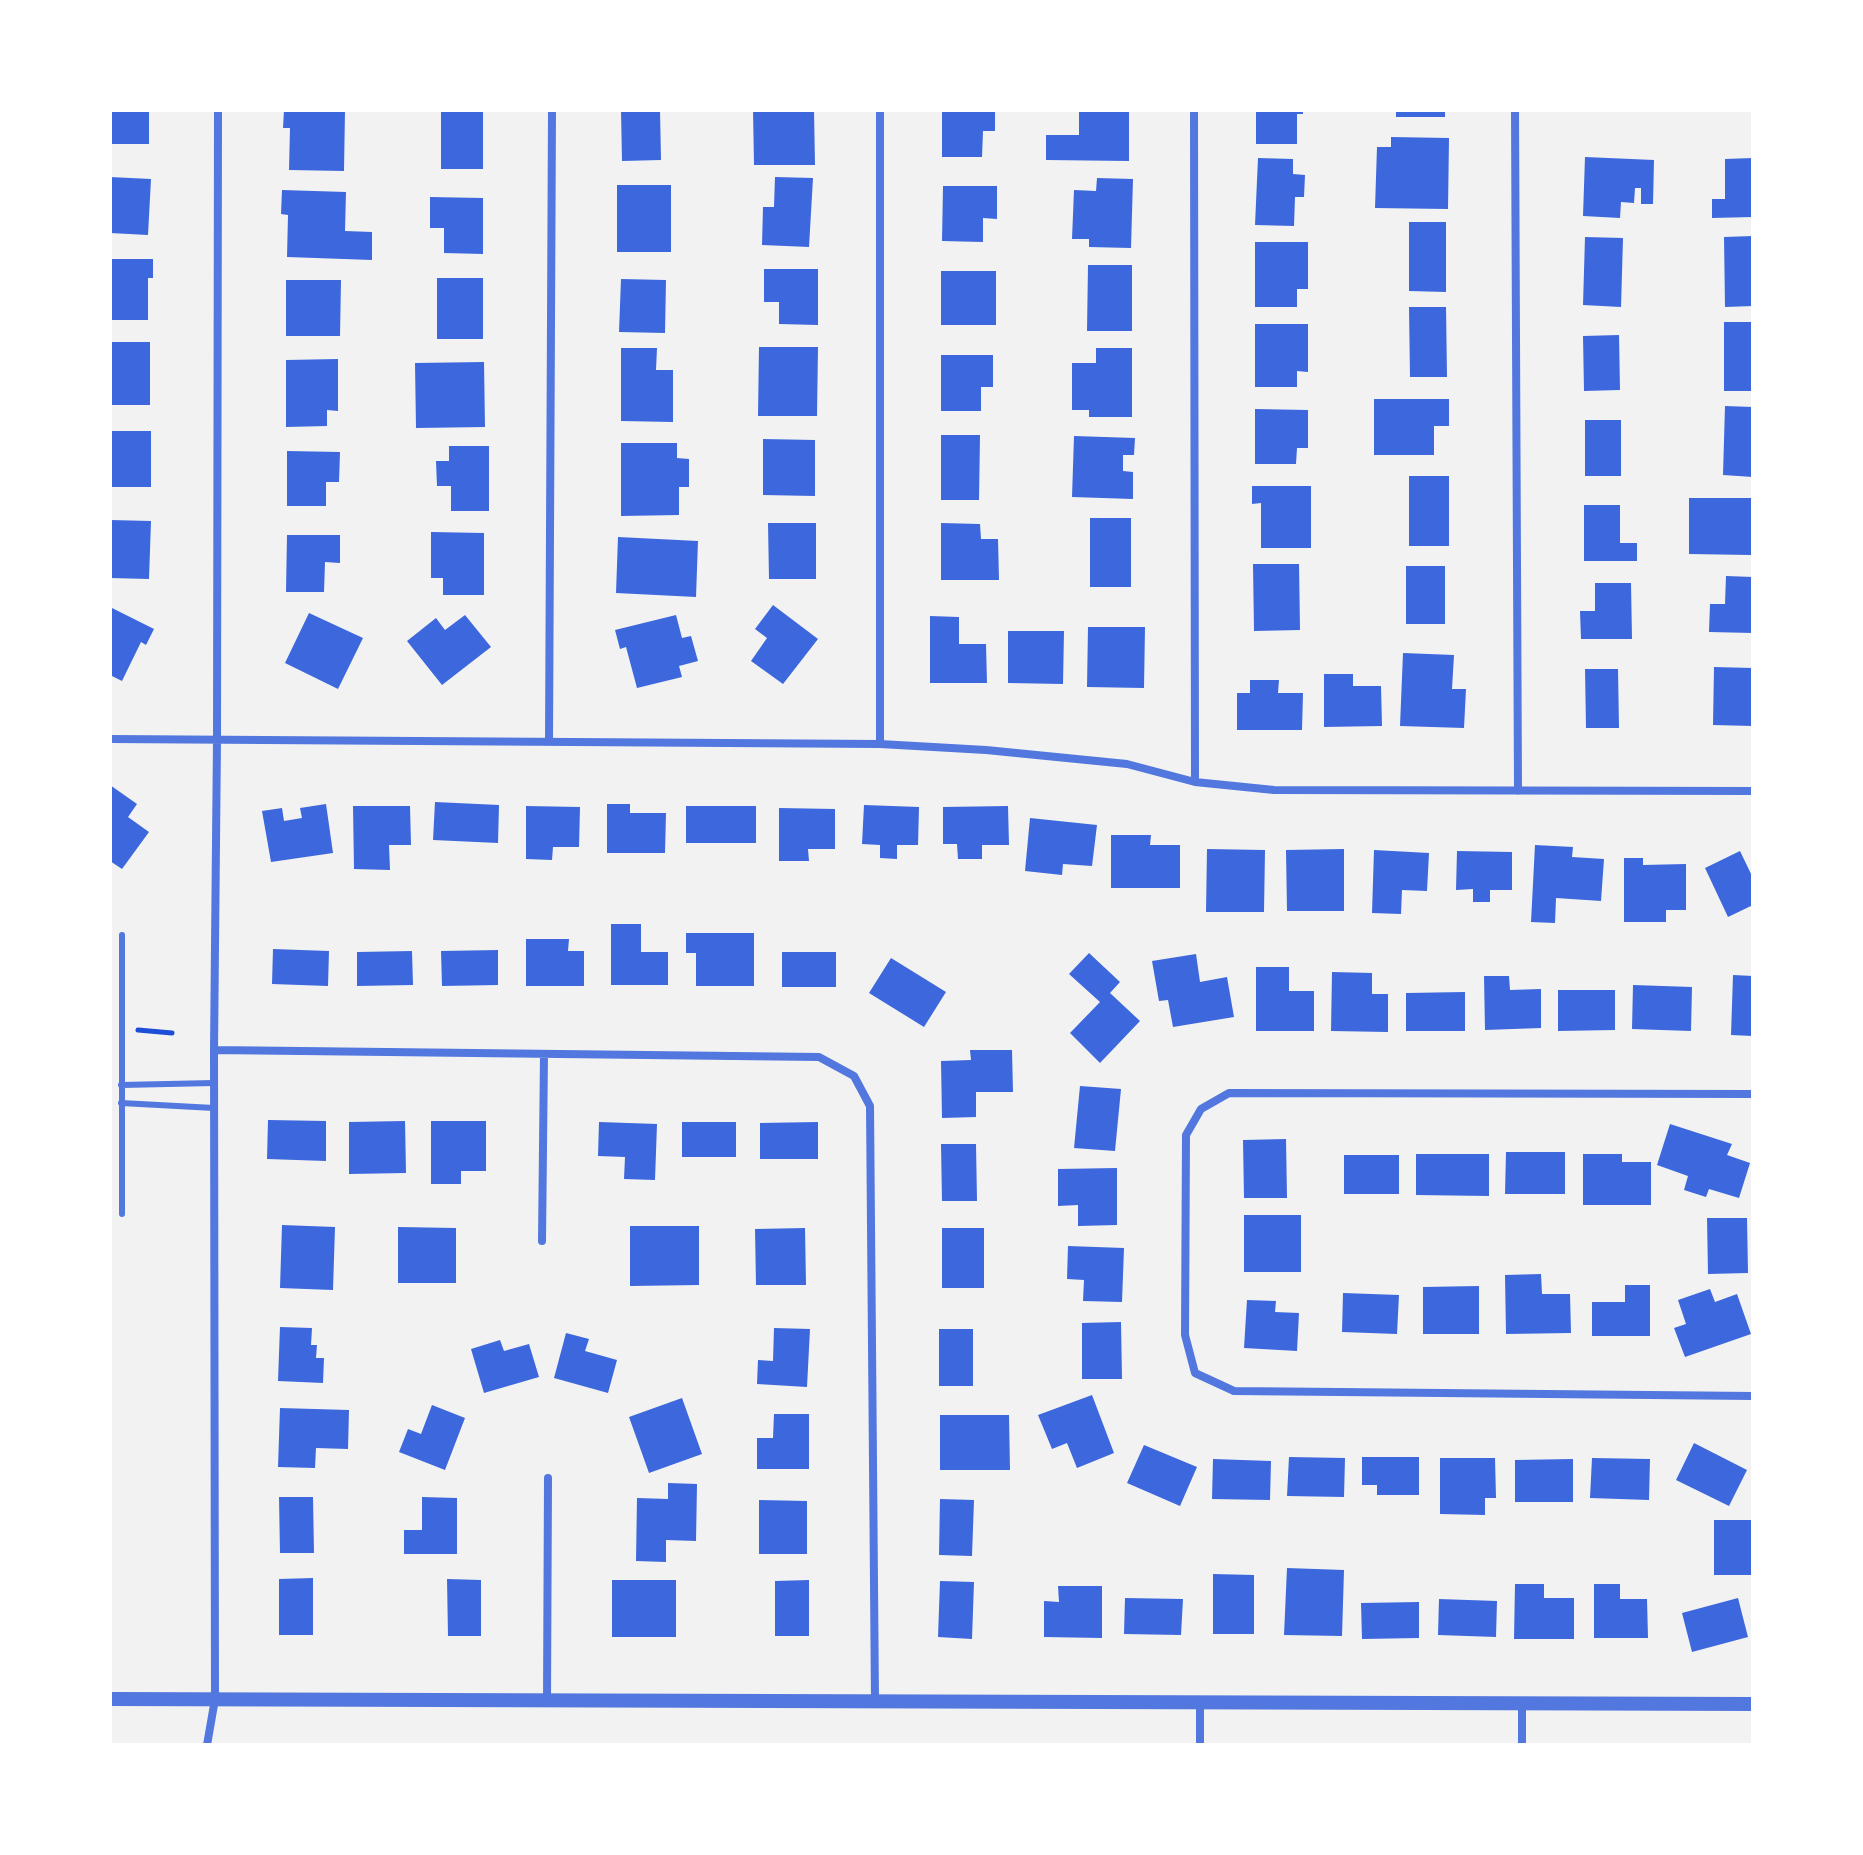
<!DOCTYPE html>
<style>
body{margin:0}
#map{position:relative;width:1863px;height:1855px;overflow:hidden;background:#f2f2f2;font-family:"IBM Plex Sans",sans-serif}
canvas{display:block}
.frame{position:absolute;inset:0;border:112px solid #fff;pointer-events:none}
</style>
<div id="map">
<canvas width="1863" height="1855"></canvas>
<div class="frame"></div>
</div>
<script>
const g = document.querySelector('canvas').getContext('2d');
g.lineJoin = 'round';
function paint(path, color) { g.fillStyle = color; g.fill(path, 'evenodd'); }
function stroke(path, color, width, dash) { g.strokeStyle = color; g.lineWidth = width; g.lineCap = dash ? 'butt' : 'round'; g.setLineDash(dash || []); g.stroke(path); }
paint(new Path2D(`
 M110,110H149V144H110Z
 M284,110H345L344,171L289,170L290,128H283Z
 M441,110H483V169H441Z
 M621,110H660L661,160L622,161Z
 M753,110H814L815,165H754Z
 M942,110H995V131H983L982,157H942Z
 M1079,110H1129V161L1046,160V135H1079Z
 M1256,110H1303V114H1297V144H1256Z
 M1396,110H1445V117H1396Z
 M1391,137L1449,138L1448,209L1375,208L1377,147H1391Z
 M1585,157L1654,160L1653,204H1641V188H1635L1634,203L1621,202L1620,218L1583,216Z
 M1258,158L1293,159V174L1305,175L1304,197H1295L1294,226L1255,225Z
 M1753,158V217L1712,218V199H1725V159Z
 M110,177L151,179L148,235L110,233Z
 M775,177L813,178L809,247L762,245L763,207H774Z
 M1097,178L1133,179L1131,248L1089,247V239H1072L1074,190L1096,191Z
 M617,185H671V252H617Z
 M943,186H997V219L983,218V242L942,241Z
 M282,190L346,192L345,231L372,232V260L287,257L288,215L281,214Z
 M430,197L483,198V254L444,253V228H430Z
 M1409,222H1446V292L1409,291Z
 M1753,236V306L1725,307L1724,237Z
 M1585,237L1623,238L1621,307L1583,305Z
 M1255,242H1308V289H1297V307H1255Z
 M110,259H153V278H148V320H110Z
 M1088,265H1132V331H1087Z
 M764,269H818V325L779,324V302H764Z
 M941,271H996V325H941Z
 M437,278H483V339H437Z
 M621,279L666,280L665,333L619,332Z
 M286,280H341L340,336H286Z
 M1409,307H1446L1447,377H1410Z
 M1724,322H1753V391H1724Z
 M1255,324H1308V372L1297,371V387H1255Z
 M1619,335L1620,390L1584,391L1583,336Z
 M110,342H150V405H110Z
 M759,347H818L817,416H758Z
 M621,348H657L656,370H673V422L621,421Z
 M1096,348H1132V417H1089V410H1072V363H1096Z
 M941,355H993V387H981V411H941Z
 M338,359V411L327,410V426L286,427V360Z
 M484,362L485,427L416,428L415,363Z
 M1374,399H1449V426H1434V455H1374Z
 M1725,406L1753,407V477L1723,475Z
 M1255,409L1308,410V448H1297L1296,464H1255Z
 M1585,420H1621V476H1585Z
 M110,431H151V487H110Z
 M941,435H980L979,500H941Z
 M1074,436L1135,438L1134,455H1123V471L1133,472V499L1072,497Z
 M763,439L815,440V496L763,495Z
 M621,443H677V458L689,459V487H679V515L621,516Z
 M449,446H489V511H451V486H437L436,461H449Z
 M287,451L340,452L339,482H326V506H287Z
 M1409,476H1449V546H1409Z
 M1252,486H1311V548H1261V503L1252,504Z
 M1689,498H1753L1751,555L1689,554Z
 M1584,505H1620V543H1637V561H1584Z
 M1090,518H1131V587H1090Z
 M110,520L151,521L149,579L110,578Z
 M768,523H816V579H769Z
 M941,523L980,524L981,539H998L999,580H941Z
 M431,532L484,533V595H443V578H431Z
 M287,535H340V563L325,562L324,592H286Z
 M618,537L698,541L696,597L616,593Z
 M1253,564H1299L1300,630L1254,631Z
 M1406,566H1445V624H1406Z
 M1726,576L1753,577V633L1709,632L1710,604H1725Z
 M1595,583H1631L1632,639H1581L1580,611H1595Z
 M773,605L818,639L783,684L751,661L767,638L755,629Z
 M110,607L154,629L146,645L141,642L122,681L110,675Z
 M309,613L363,638L338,689L285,663Z
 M465,615L491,647L442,685L407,641L436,618L445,630Z
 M676,615L682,638L691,636L698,661L679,666L682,677L637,688L626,647L620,649L615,630Z
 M930,616L959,617V644H986L987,683H930Z
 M1088,627H1145L1144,688L1087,687Z
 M1008,631H1064L1063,684L1008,683Z
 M1403,653L1454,655L1452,689H1466L1464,728L1400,726Z
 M1714,667L1753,668V726L1713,725Z
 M1585,669H1618L1619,728H1586Z
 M1324,674H1353V686H1381L1382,726L1324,727Z
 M1250,680H1279L1278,693H1303L1302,730H1237V693H1250Z
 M110,785L137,804L128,817L149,832L122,869L110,861Z
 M435,802L499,805L498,843L433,840Z
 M326,804L333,853L271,862L262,811L282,808L284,821L302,818L300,808Z
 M607,804H630V813H666L665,853H607Z
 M864,805L919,807L918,845H897V859L880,858V845L862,844Z
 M353,806H410L411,845H389L390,870L354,869Z
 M526,806L580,807L579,847H553L552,860L526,859Z
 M686,806H756V843H686Z
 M1008,806L1009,845H982V859H958L957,844H943V807Z
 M779,808L835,809V849H808L809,861H779Z
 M1030,818L1097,825L1092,866L1063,864L1062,875L1025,871Z
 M1111,835H1151L1150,845H1180V888H1111Z
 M1535,845L1573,847L1572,857L1604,859L1601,901L1556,898L1555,923L1531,922Z
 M1207,849L1265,850L1264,912H1206Z
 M1344,849V911H1287L1286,850Z
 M1374,850L1429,853L1427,891L1402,890L1401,914L1372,913Z
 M1457,851L1512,852V890H1490V902H1473V889L1456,890Z
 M1740,851L1753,878V905L1728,917L1705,868Z
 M1624,858H1643V865L1686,864V910H1666V922H1624Z
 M611,924H641V952H668V985H611Z
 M686,933H754V986H696V953H686Z
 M526,939H569L568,951H584V986H526Z
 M273,949L329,951L328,986L272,984Z
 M498,950V985L442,986L441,951Z
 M412,951L413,985L357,986V952Z
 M782,952H836V987H782Z
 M1089,953L1120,982L1110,993L1140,1021L1100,1063L1070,1033L1100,1002L1069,974Z
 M1196,954L1200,982L1227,977L1234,1017L1173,1027L1168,1000L1159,1001L1152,961Z
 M891,958L946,992L924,1027L869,993Z
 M1256,967H1289V991H1314V1031H1256Z
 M1332,972L1372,973V994H1388V1032L1331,1031Z
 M1733,975L1753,976V1036L1731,1035Z
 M1484,976H1509L1510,990L1541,989V1028L1485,1030Z
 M1633,985L1692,987L1691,1031L1632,1029Z
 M1558,990H1615V1030L1558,1031Z
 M1465,992V1031H1406V993Z
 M970,1050H1012L1013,1092H976V1117L942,1118L941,1061L971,1060Z
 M1080,1086L1121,1089L1115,1151L1074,1148Z
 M268,1120L326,1121V1161L267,1159Z
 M405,1121L406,1173L349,1174V1122Z
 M431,1121H486V1171H461V1184H431Z
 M599,1122L657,1124L655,1180L624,1179L625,1157L598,1156Z
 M682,1122H736V1157H682Z
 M818,1122V1159H760V1123Z
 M1670,1124L1732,1144L1727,1155L1750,1163L1739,1198L1709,1189L1706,1197L1684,1190L1688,1176L1657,1165Z
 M1286,1139L1287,1198H1244L1243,1140Z
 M941,1144H976L977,1201H942Z
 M1506,1152H1565V1194H1505Z
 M1416,1154H1489V1196L1416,1195Z
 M1583,1154H1622V1162H1651V1205H1583Z
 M1344,1155H1399V1194H1344Z
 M1117,1168V1225L1078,1226V1205L1058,1206V1169Z
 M1244,1215H1301V1272H1244Z
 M1707,1218H1747L1748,1273L1708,1274Z
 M282,1225L335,1227L333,1290L280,1288Z
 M630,1226H699V1285L630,1286Z
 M398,1227L456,1228V1283H398Z
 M805,1228L806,1285H756L755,1229Z
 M942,1228H984V1288H942Z
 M1068,1246L1124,1248L1122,1302L1083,1301L1084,1280L1067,1279Z
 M1541,1274L1542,1294H1570L1571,1333L1506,1334L1505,1275Z
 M1625,1285H1650V1336H1592V1302H1625Z
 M1479,1286V1334H1423V1287Z
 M1710,1289L1715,1302L1737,1294L1751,1334L1685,1357L1674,1328L1686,1324L1678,1300Z
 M1343,1293L1399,1295L1397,1334L1342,1332Z
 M1247,1300L1276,1301L1275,1312L1299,1313L1297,1351L1244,1348Z
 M1121,1322L1122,1379H1082V1323Z
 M280,1327L312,1328L311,1345H317L316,1358H324L323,1383L278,1381Z
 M774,1328L810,1329L807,1387L757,1384L758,1360L773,1361Z
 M939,1329H973V1386H939Z
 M566,1333L589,1339L585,1351L617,1360L608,1393L554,1378Z
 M500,1340L504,1351L529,1344L539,1377L484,1393L471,1349Z
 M1092,1395L1114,1453L1077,1468L1067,1443L1052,1449L1038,1415Z
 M682,1398L702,1454L649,1473L629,1417Z
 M432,1405L465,1418L445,1470L399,1452L408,1429L421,1434Z
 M280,1408L349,1410L348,1449L316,1448L315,1468L278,1467Z
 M774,1414H809V1469H757V1438H773Z
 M940,1415H1009L1010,1470H940Z
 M1694,1443L1747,1470L1729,1506L1676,1480Z
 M1144,1445L1197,1467L1180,1506L1127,1483Z
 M1289,1457L1345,1458L1344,1497L1287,1496Z
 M1362,1457H1419V1495H1377V1485H1362Z
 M1440,1458H1495L1496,1498H1485V1515L1440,1514Z
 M1592,1458L1650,1459L1649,1500L1590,1498Z
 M1213,1459L1271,1461L1270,1500L1212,1499Z
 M1573,1459V1502H1515V1460Z
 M668,1483L697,1484L696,1541L666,1540V1562L636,1561L637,1498L668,1499Z
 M279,1497H313L314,1553H280Z
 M422,1497L457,1498V1554H404V1530H422Z
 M940,1499L974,1500L972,1556L939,1555Z
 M759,1500L807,1501V1554H759Z
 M1714,1520H1752L1753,1575H1714Z
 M1287,1568L1344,1570L1342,1636L1284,1635Z
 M1213,1574L1254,1575V1634H1213Z
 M313,1578V1635H279V1579Z
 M447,1579L481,1580V1636H448Z
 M612,1580H676V1637H612Z
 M809,1580V1636H775V1581Z
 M940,1581L974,1582L972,1639L938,1637Z
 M1515,1584H1544V1598H1574V1639H1514Z
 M1594,1584H1620V1599H1647L1648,1638H1594Z
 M1058,1586H1102V1638L1044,1637V1601L1059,1602Z
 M1125,1598L1183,1599L1181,1635L1124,1634Z
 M1738,1598L1748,1637L1692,1652L1682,1613Z
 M1439,1599L1497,1601L1496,1637L1438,1635Z
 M1419,1602V1638L1362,1639L1361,1603Z`), '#3d67dc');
stroke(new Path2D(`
 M138,1030L172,1033`), '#1d4ed8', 5);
stroke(new Path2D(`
 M122,935V1214
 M121,1085L214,1083
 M121,1103L214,1108`), '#5277de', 6);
stroke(new Path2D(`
 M1194,110L1195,782
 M1515,110L1518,791
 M110,739L880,744L986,750L1127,764L1195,782L1274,790L1753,791
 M549,742L552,110
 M880,744V110
 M214,1050L819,1057L854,1076L870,1106L875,1701
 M1753,1094L1229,1093L1201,1109L1186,1135L1185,1335L1195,1373L1234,1391L1753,1396
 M542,1241L544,1054
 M547,1700L548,1478
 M207,1745L215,1699L214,1050L217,739L218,110
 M1200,1745V1702
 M1522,1745V1703`), '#5277de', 8);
stroke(new Path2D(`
 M110,1699L1753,1704`), '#5277de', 14);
</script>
